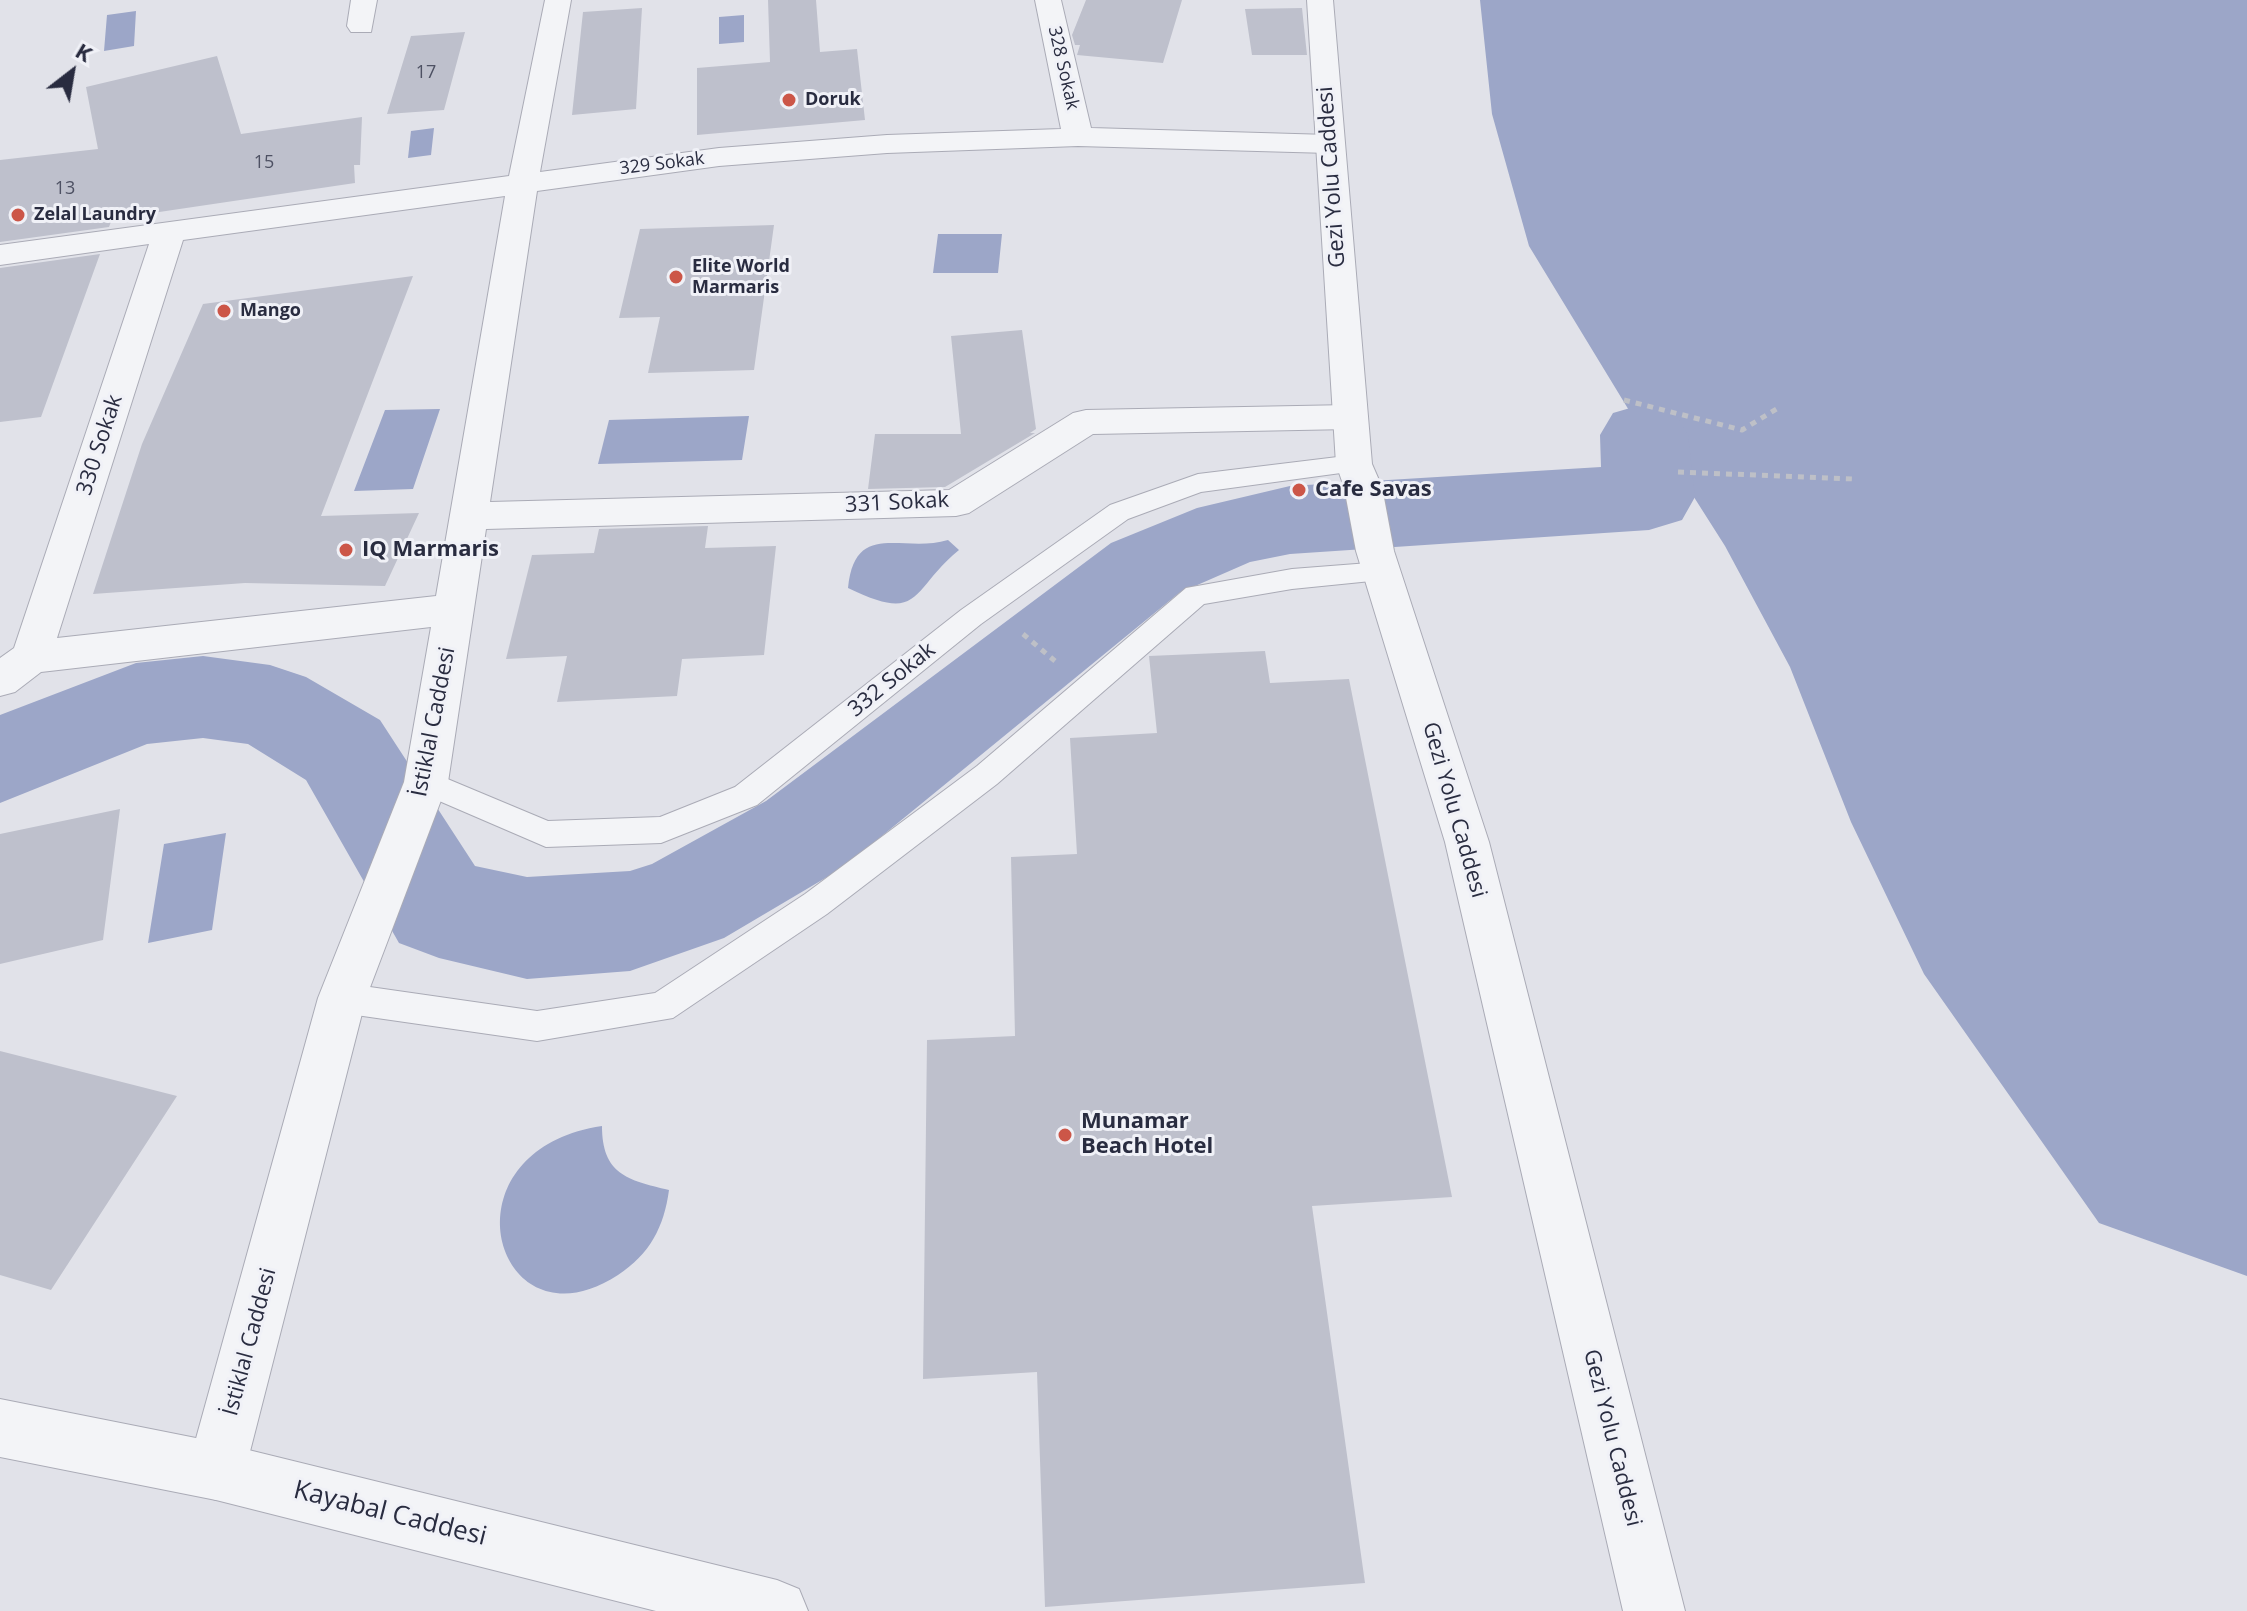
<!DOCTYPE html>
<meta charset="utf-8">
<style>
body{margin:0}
#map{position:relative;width:2247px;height:1611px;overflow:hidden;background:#e1e2e9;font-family:"Open Sans",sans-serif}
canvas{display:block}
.north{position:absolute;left:32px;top:32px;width:80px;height:80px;-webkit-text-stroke:6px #f0f1f7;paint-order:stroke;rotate:31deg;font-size:22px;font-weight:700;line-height:32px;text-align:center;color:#292c40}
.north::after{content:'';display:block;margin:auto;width:28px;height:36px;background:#292c40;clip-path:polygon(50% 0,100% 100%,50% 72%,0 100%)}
</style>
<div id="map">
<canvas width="2247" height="1611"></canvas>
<div class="north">K</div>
</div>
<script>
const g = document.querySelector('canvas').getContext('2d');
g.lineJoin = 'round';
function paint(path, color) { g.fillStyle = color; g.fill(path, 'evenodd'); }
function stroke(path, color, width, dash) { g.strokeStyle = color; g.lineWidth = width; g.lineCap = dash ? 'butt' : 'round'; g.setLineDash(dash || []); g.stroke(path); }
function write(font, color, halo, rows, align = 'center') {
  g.font = font + ' "Open Sans",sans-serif'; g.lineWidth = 6; g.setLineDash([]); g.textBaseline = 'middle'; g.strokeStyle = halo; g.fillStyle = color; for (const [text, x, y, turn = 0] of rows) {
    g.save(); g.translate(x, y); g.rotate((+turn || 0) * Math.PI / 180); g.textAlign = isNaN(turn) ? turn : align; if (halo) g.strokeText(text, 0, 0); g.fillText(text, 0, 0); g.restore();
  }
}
paint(new Path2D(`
 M1480,0H2247V1276L2099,1223L1924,974L1851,822L1790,667L1725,546L1678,472L1644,435L1529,246L1492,114Z
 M136,11L134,46L104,51L107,15Z
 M744,15V42L719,44V17Z
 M434,128L431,155L408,158L411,131Z
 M938,234H1002L998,273H933Z
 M440,409L413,489L354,491L385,410Z
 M749,416L742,460L598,464L609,420Z
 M948,540L959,550C909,591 923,624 848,588C855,519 903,554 948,540Z
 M226,833L212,930L148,943L164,844Z
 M602,1126C602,1174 627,1180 669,1190C664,1227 650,1254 618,1275C496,1355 436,1151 602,1126Z`), '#9ca6c8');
paint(new Path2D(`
 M1644,404L1675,413L1688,435L1695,497L1682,520L1649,530L1290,554L1250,562L1179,593L844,867L724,938L630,971L527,979L439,958L399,943L306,780L248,744L203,738L147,744L0,803V715L136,663L203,656L270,665L306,677L380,720L475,866L527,877L630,871L652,864L766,801L1111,543L1197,508L1290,486L1601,467L1600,435L1613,413Z`), '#9ca6c8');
paint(new Path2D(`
 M768,0H816L820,52L857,49L865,120L697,135V68L770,62Z
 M1086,0H1182L1163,63L1077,55L1080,45H1075L1072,35Z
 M642,8L636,109L572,115L583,12Z
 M1302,8L1307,55H1252L1245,9Z
 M465,32L444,110L387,114L411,36Z
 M217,56L241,134L362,117L360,165H354L355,183L112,219L109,227L0,242V160L98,149L86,87Z
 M774,225L754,370L648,373L660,317L619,318L640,229Z
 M100,254L41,417L0,422V268Z
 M413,276L321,516L419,513L385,586L245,583L93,594L142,444L203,304Z
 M1022,330L1036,429L1030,433H1035L945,487L868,489L875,434H961L951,336Z
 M708,526L705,548L776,546L764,655L682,659L677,696L557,702L567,656L506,659L532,555L594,553L599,529Z
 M1265,651L1270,683L1349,679L1452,1197L1312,1206L1365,1583L1045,1607L1037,1372L923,1379L927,1040L1015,1036L1011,857L1077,854L1070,738L1157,733L1149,656Z
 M120,809L103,940L0,964V834Z
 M0,1051L177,1096L51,1290L0,1275Z`), '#bec0cc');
const service = new Path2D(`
 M1354,455L1363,458L1367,464L1363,470L1201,492L1128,519L981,624L757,805L661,843L546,847L416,791L411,782L416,773L426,770L548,821L660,817L735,787L961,610L1110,505L1198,474Z
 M1382,562L1391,565L1395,572L1391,579L1292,589L1204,604L997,784L827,914L673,1018L537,1041L342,1013L330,1009L326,998L330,987L342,983L537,1011L655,993L805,894L977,766L1186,588L1292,569Z`);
const pedestrian = new Path2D(`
 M1307,0H1333L1372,464L1382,487L1394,551L1489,842L1685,1611H1623L1445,842L1356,551L1344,487L1336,464Z`);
const minor = new Path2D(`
 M351,0H377L371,32H351L347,26Z
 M545,0H571L540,172L719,148L887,135L1061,129L1035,0H1061L1091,128L1329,135L1340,138L1344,144L1340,150L1329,153L1078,146L887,153L719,166L537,191L490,502L949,490L1073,413L1086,410L1350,405L1363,408L1368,417L1363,426L1350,429L1093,434L969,513L956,516L486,529L448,782L366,998L245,1471L237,1492L216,1500L195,1492L187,1471L318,998L404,782L431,627L41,672L15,692L0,696V658L14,648L149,244L0,265V245L509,176ZM505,196L436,596L57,638L183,240Z`);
const tertiary = new Path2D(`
 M0,1399L216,1442L777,1580L799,1589L808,1611H656L216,1500L0,1457Z`);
stroke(service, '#aaabb6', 2);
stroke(pedestrian, '#aaabb6', 2);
stroke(minor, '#aaabb6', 2);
stroke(tertiary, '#aaabb6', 2);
stroke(new Path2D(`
 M1624,400L1742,430L1778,408
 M1678,472L1855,479
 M1023,634L1055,661`), '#bec0c7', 5, [6, 6]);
paint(service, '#f3f4f7');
paint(pedestrian, '#f3f4f7');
paint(minor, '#f3f4f7');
paint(tertiary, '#f3f4f7');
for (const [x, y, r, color] of [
 [789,100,8,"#cc5648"],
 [18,215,8,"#cc5648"],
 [676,277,8,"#cc5648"],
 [224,311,8,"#cc5648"],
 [1299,490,8,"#cc5648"],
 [346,550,8,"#cc5648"],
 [1065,1135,8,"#cc5648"]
]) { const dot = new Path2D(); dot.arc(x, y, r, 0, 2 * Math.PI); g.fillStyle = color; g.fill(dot); stroke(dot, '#f0f1f7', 3); }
write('18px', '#292c40', '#f0f1f7', [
 ["328 Sokak",1063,68,77],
 ["329 Sokak",662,164,-7]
]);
write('18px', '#4e5163', null, [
 ["17",426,73],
 ["15",264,163],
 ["13",65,189]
]);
write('bold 18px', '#292c40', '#f0f1f7', [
 ["Doruk",805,100],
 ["Zelal Laundry",34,215],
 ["Elite World",692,267],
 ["Marmaris",692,288],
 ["Mango",240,311]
], 'left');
write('22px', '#292c40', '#f0f1f7', [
 ["Gezi Yolu Caddesi",1332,177,-94],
 ["330 Sokak",100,445,-72],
 ["331 Sokak",897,503,-3],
 ["332 Sokak",892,680,-39],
 ["İstiklal Caddesi",434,722,-79],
 ["Gezi Yolu Caddesi",1454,810,74],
 ["İstiklal Caddesi",250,1342,-75],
 ["Gezi Yolu Caddesi",1612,1438,76]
]);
write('bold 22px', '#292c40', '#f0f1f7', [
 ["Cafe Savas",1315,490],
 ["IQ Marmaris",362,550],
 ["Munamar",1081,1122],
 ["Beach Hotel",1081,1147]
], 'left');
write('26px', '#292c40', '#f0f1f7', [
 ["Kayabal Caddesi",390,1514,14]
]);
</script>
